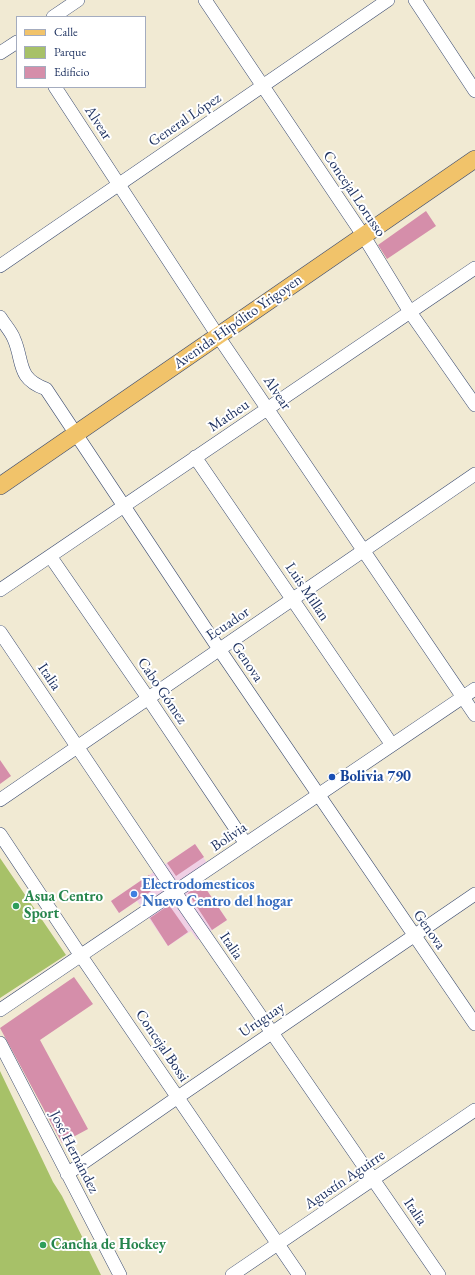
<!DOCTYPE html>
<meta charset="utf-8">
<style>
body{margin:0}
#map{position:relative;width:475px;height:1275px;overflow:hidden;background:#f1ead3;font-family:"EB Garamond",serif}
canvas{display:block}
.legend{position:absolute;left:16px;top:16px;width:130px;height:72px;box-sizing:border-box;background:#fff;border:1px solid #a4acbf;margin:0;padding:5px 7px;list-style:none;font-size:12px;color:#1b2f5e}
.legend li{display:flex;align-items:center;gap:8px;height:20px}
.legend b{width:20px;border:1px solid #a4acbf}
</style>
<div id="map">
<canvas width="475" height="1275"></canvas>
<ul class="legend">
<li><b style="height:5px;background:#f1c36a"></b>Calle</li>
<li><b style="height:11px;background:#a7c168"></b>Parque</li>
<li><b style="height:11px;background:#d58eaa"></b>Edificio</li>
</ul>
</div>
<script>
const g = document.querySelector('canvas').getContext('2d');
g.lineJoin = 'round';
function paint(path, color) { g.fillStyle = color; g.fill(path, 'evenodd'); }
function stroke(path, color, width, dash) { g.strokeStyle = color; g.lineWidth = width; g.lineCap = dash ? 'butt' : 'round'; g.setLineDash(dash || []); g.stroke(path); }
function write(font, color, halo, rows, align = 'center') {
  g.font = font + ' "EB Garamond",serif'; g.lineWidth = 4; g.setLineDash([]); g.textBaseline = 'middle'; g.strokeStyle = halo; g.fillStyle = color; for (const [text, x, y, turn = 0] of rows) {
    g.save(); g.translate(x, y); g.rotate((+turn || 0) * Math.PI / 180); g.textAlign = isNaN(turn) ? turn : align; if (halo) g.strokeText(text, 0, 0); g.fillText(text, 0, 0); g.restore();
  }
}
paint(new Path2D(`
 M195,844L210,868L198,877L227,920L197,940L191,931L168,946L137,901L119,913L111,901Z`), '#f0d0e5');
paint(new Path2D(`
 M0,858L66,955L0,998Z
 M0,1071L53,1182L62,1196L101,1275H0Z`), '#a7c168');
paint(new Path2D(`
 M426,211L436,226L387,259L378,245Z
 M0,760L11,776L0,784Z
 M195,844L204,857L176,876L167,863Z
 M149,875L157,887L119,913L111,901Z
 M202,883L227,920L212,930L188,893Z
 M169,905L188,932L168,946L150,918Z
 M74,977L93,1004L40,1040L88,1129L62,1143L0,1028Z`), '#d58eaa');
const minor = new Path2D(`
 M205,0L363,235L410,312L475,405
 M415,0L475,91
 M53,17L78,0
 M0,53L17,42
 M55,87L218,336L475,715
 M0,266L388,0
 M0,317C4,324 11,331 14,339C24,362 16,378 46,389L219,649L475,1024
 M195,457L392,745
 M50,556L148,698L246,844
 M0,590L475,268
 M0,632L175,892L439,1275
 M0,800L475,474
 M0,834L81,956L299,1275
 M0,1010L475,689
 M0,1043L120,1275
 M67,1174L178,1097L475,894
 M232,1275L475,1110`);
const major = new Path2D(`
 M0,486L475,159`);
stroke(minor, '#3b4b70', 14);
stroke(major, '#3b4b70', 18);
stroke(minor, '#fff', 13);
stroke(major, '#f1c36a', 17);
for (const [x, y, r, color] of [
 [332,777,4,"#1a4fb4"],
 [134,894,4,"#3f7fe0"],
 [16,906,4,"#2e9e5b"],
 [43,1245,4,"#2e9e5b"]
]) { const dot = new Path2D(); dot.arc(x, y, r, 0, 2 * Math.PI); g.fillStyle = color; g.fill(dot); stroke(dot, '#fff', 1.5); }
write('15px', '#1b2f5e', '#fff', [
 ["General López",185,120,-34],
 ["Alvear",98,123,57],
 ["Concejal Lorusso",354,194,56],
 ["Avenida Hipólito Yrigoyen",238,322,-35],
 ["Alvear",277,393,56],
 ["Matheu",229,416,-34],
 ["Luis Millan",307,592,56],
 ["Ecuador",228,624,-34],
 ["Genova",247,662,56],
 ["Italia",49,677,56],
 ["Cabo Gómez",162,691,56],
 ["Bolivia",229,837,-34],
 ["Genova",429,930,55],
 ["Italia",231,946,56],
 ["Uruguay",262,1020,-34],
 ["Concejal Bossi",162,1046,56],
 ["José Hernández",74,1152,63],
 ["Agustín Aguirre",345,1180,-34],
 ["Italia",415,1212,56]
]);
write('bold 15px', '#164399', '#fff', [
 ["Bolivia 790",340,777]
], 'left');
write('bold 15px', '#366cbe', '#fff', [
 ["Electrodomesticos",142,885],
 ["Nuevo Centro del hogar",142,902]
], 'left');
write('bold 15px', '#27864d', '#fff', [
 ["Asua Centro",24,897],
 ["Sport",24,914],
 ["Cancha de Hockey",51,1245]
], 'left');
</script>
